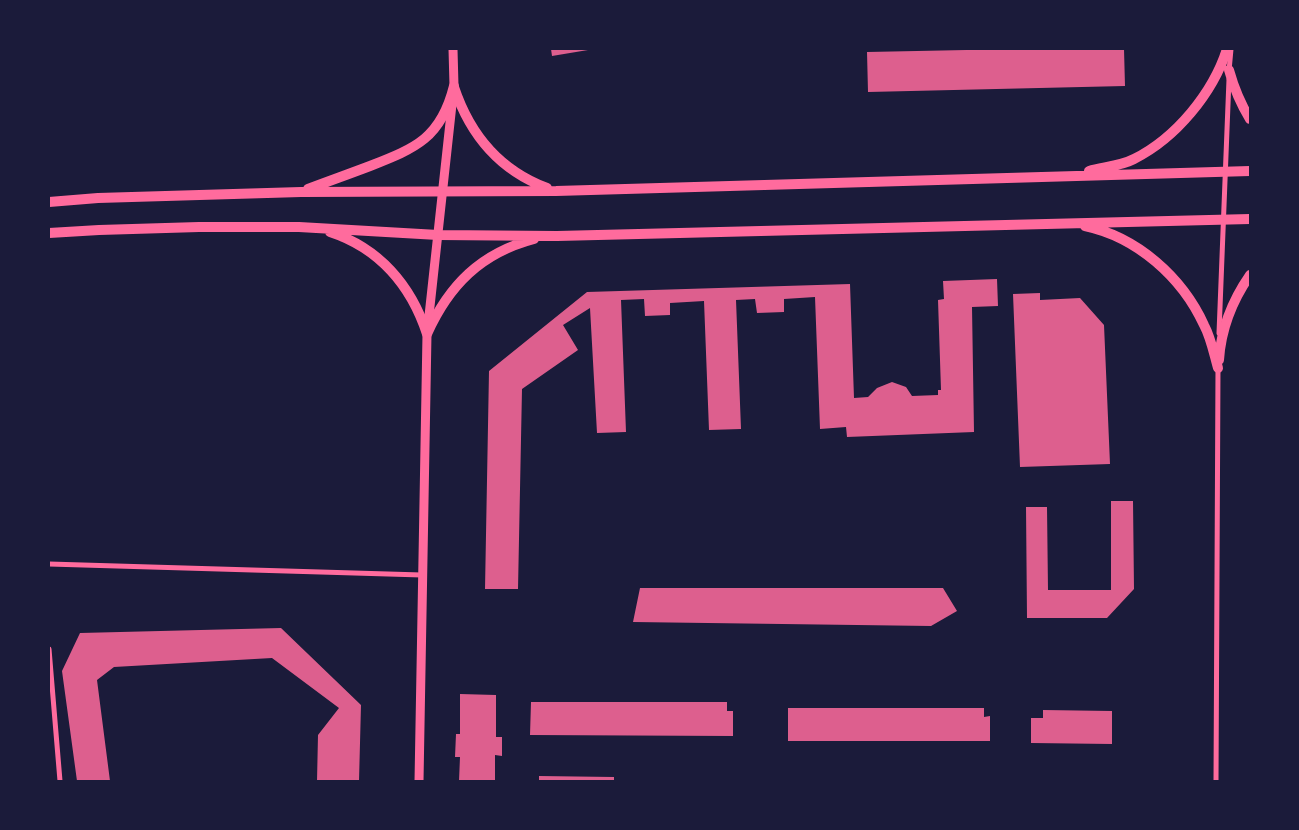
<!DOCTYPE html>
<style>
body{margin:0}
#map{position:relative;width:1299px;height:830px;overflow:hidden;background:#1b1b3a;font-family:"Open Sans",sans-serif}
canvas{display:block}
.frame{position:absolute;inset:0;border:50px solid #1b1b3a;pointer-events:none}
</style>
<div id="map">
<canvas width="1299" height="830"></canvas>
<div class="frame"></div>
</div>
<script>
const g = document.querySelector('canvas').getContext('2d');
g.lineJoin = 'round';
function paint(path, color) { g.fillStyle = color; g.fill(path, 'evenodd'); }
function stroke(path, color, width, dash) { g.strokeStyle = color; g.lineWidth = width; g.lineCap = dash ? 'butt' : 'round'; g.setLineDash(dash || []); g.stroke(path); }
paint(new Path2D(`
 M551,49H588V50L552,56Z
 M1016,49H1124L1125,86L868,92L867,52Z
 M997,279L998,306L972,307L974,432L847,437L846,427L820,429L815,297L784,299V312L757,313L755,299L736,300L741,429L709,430L704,301L670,303V315L645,316L644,299L621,300L626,432L597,433L590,308L563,325L578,350L522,389L518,589H485L489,371L587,292L850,284L854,398L868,397L877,388L892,382L906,387L912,396L938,395V390H941L938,300L944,299L943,281Z
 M1040,293V300L1080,298L1104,325L1110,464L1020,467L1013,294Z
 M1111,501H1133L1134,589L1107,618H1027L1026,507H1047L1048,590H1111Z
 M640,588H943L957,611L931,626L633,622Z
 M281,628L361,705L359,781H317L318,735L339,708L272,658L114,667L97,680L110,781H77L62,671L80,633Z
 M460,694L496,695V737H502V756L495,755V781H459L460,757H455L456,734H460Z
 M531,702H727V711H733V736L530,735Z
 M788,708H984V717L990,716V741H788Z
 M1043,710L1112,711V744L1031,743V718H1043Z
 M539,776L614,777V781H539Z`), '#dd5f8e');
stroke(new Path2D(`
 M1229,71L1231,49
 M1219,333L1229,79
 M49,564L422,575
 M49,649L60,781
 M1216,781L1218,367`), '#ff6b9d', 5);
stroke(new Path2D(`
 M419,781L427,334L454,86L453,49`), '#ff6b9d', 9);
stroke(new Path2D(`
 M1229,70C1234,88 1240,103 1250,119
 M454,87C470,135 499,170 547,188
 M1089,171C1103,167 1121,166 1134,159C1176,138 1213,93 1227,49
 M308,189C329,181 349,174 370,166C416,148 441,138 454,86
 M49,202L98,198L301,192L556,191L1250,171
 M1085,226C1137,237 1182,277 1204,325C1211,338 1214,354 1218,368
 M330,232C379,248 411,285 427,334
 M49,233L99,230L199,227H299L438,235L557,236L1250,219
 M427,334C449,285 481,253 534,239
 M1219,360C1221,329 1232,301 1250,275`), '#ff6b9d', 10);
</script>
